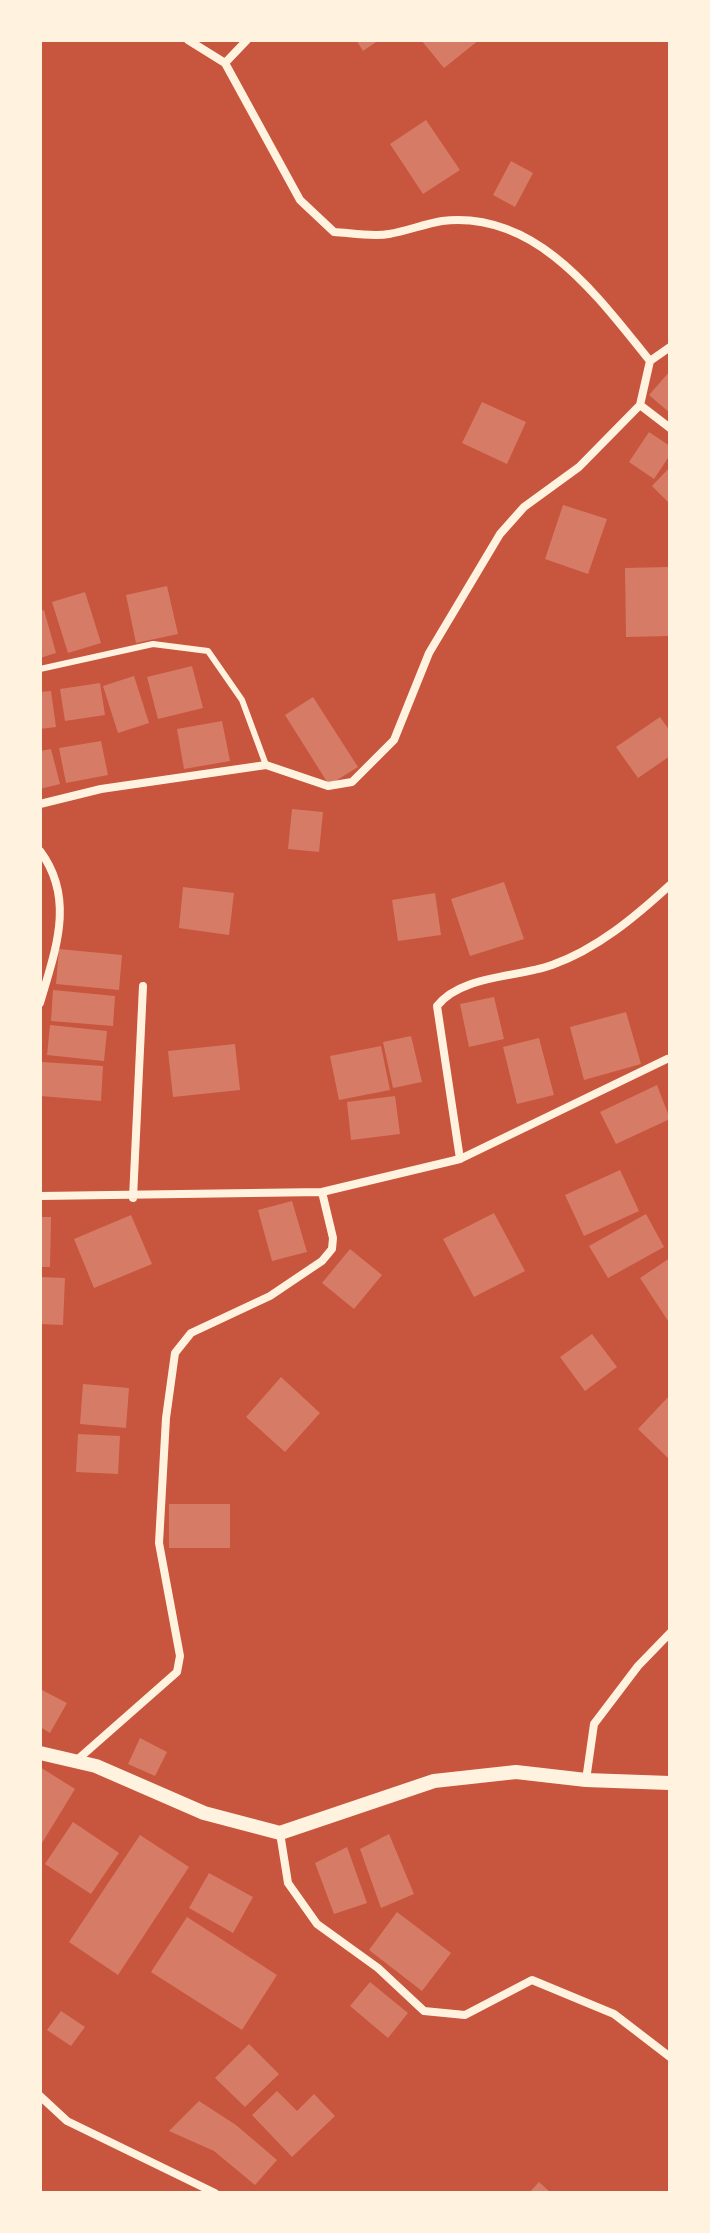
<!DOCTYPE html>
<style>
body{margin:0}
#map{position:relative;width:710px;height:2233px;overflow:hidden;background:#c8553d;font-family:"Roboto Condensed",sans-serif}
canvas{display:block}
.frame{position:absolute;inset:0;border:42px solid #fff3e0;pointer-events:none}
</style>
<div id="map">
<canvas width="710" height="2233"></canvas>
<div class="frame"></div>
</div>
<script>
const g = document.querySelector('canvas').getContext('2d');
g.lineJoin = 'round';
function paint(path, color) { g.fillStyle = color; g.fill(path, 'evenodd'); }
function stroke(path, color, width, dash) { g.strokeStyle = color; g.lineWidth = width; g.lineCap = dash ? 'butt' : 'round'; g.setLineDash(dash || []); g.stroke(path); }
paint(new Path2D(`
 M356,40H379L363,51Z
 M421,40H479L444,68Z
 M426,120L460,170L423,194L390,144Z
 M511,161L533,173L515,207L493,195Z
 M670,371V413L649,395Z
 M482,402L526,422L507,464L462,443Z
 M649,432L670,446V455L654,479L629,462Z
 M670,467V504L652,486Z
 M563,505L607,519L588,574L545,559Z
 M668,567L669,636L626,637L625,568Z
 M167,586L178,634L136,643L126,595Z
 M85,592L101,643L68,653L52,602Z
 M44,610L56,653L40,658V611Z
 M192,666L203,708L158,719L147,677Z
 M134,676L149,723L118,733L103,686Z
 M100,683L105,715L65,721L60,689Z
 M51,691L56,727L40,729V692Z
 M313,697L358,767L329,785L285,715Z
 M660,717L670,731V756L638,778L616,747Z
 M222,721L230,761L184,769L177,729Z
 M101,741L108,775L66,783L59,748Z
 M51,749L60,784L40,789V751Z
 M292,809L323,812L319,852L288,849Z
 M504,882L524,939L470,956L451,899Z
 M183,887L234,893L229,935L179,928Z
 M435,893L441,935L398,941L392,900Z
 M59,949L122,955L119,990L56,984Z
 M53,990L115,996L113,1026L51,1021Z
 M494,997L504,1039L469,1047L460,1004Z
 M626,1012L641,1064L584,1080L570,1027Z
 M50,1025L107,1031L104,1061L47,1055Z
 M411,1036L422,1082L393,1088L383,1042Z
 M539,1038L554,1095L517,1104L503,1047Z
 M235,1044L240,1090L173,1097L168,1051Z
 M381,1046L390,1090L339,1100L330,1056Z
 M42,1062L103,1066L101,1101L40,1096Z
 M657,1085L670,1119L616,1144L600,1112Z
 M395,1096L400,1134L351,1140L347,1102Z
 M620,1170L639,1211L584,1236L565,1195Z
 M292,1201L307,1252L272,1261L258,1210Z
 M494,1213L525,1271L474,1297L443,1239Z
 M646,1214L664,1247L608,1278L589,1246Z
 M131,1215L152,1264L94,1288L74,1239Z
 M40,1217H51L50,1267H40Z
 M350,1249L382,1275L354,1309L322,1283Z
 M670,1258V1324L640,1278Z
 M40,1277L65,1278L63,1325L40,1324Z
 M592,1334L617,1367L585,1391L560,1357Z
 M281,1377L320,1413L285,1452L246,1417Z
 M83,1384L129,1388L126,1428L80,1424Z
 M670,1395V1456L668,1458L638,1429Z
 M78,1434L120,1436L118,1474L76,1472Z
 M169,1504H230V1548H169Z
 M42,1690L67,1703L50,1733L40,1727Z
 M140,1738L167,1752L155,1776L128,1764Z
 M40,1767L75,1789L42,1843L40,1841Z
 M73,1822L119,1853L91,1894L45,1864Z
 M389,1834L414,1894L381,1908L360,1849Z
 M140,1835L189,1867L118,1975L69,1942Z
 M347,1847L367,1903L334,1914L315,1863Z
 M209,1873L253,1897L233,1933L189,1908Z
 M397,1912L451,1953L422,1991L369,1950Z
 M187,1917L277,1975L242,2030L151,1972Z
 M370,1982L408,2013L388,2038L350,2006Z
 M61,2011L85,2027L71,2046L47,2030Z
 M249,2044L279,2074L245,2107L215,2078Z
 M277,2091L297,2111L314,2094L335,2116L292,2157L252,2115Z
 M199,2101L236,2125L277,2160L255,2185L214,2151L169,2131Z
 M539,2182L551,2193H529Z`), '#d67c66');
stroke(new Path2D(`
 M40,669L153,644L208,651L242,700L266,765`), '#fff3e0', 6);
stroke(new Path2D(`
 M188,40L225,63L300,200L334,232C351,233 372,237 389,234C407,231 424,224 442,221C537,210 598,297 650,361
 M225,63L247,40
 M650,361L670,347
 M640,405L670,428
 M40,804L101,789L266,765L328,786L352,782L394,740L429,653L500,534L524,507L579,467L640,405L650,361
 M40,851C76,899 55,951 40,1003
 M460,1159L437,1006C461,975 516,978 552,965C597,949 635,917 670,885
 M40,1196L322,1192L460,1159L667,1059
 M133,1198L143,986
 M77,1760L177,1672L180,1656L159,1543L166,1418L175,1353L191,1333L270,1296L322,1261L332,1249L333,1238L322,1192
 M586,1780L594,1724L638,1666L670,1633
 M280,1833L288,1883L317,1924L378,1968L424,2011L465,2015L532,1980L614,2014L670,2057
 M40,2096L67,2121L215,2193`), '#fff3e0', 8);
stroke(new Path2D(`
 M40,1753L96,1766L204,1813L280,1833L434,1781L516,1772L586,1780L670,1783`), '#fff3e0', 14);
</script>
